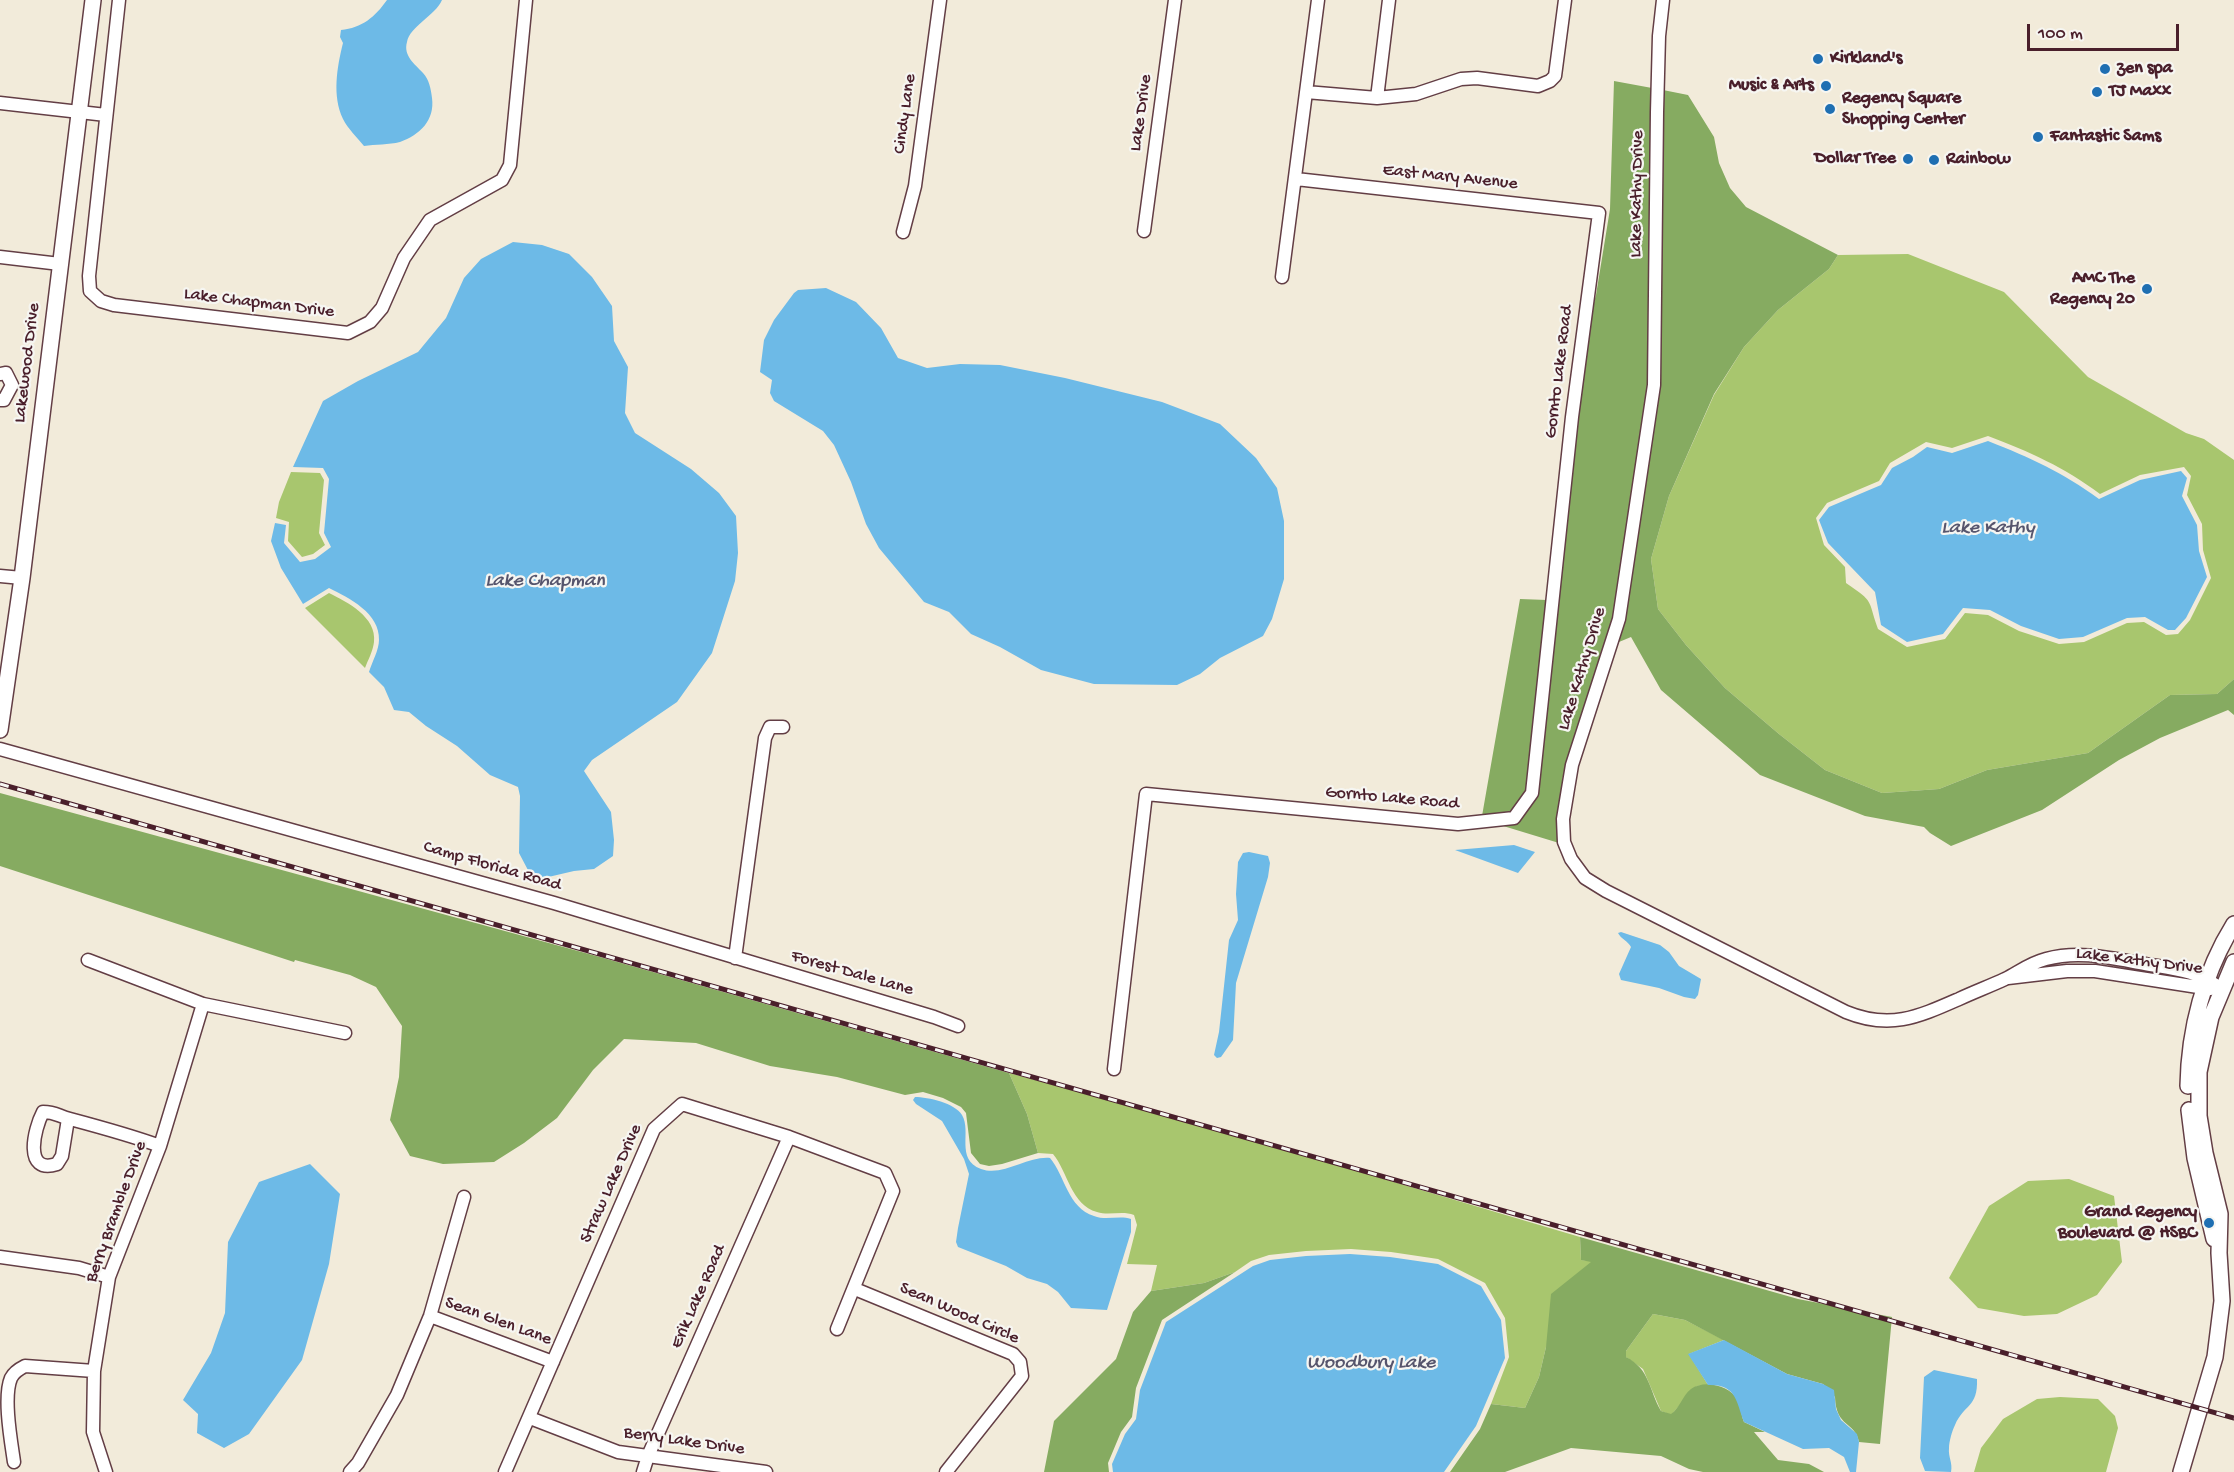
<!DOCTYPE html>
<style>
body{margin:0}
#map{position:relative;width:2234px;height:1472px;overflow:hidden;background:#f2ebda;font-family:"Gochi Hand",sans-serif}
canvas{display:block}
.scale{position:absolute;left:2027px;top:24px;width:152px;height:27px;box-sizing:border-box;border:3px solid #4a1f2b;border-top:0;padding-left:8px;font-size:18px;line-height:21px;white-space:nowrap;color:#4a1f2b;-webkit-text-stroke:4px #f6f6f2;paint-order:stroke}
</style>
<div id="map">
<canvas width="2234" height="1472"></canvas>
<div class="scale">100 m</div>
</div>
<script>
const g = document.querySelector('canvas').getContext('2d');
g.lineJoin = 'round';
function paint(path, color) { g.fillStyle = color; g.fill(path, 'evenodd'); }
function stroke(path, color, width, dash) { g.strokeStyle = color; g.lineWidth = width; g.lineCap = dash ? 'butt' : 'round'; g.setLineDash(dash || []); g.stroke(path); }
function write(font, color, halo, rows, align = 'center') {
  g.font = font + ' "Gochi Hand",sans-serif'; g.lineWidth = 4.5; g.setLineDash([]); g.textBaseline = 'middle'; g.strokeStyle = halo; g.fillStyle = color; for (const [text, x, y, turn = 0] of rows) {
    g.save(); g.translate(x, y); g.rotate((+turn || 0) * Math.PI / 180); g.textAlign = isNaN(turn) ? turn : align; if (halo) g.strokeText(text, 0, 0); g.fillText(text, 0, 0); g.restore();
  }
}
paint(new Path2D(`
 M1908,254L2004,292L2088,377L2186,433L2204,439L2234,460V679L2217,694L2170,695L2088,753L1987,770L1939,789L1882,793L1825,770L1779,734L1725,688L1686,645L1658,609L1651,559L1669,496L1714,395L1744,347L1778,310L1829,269L1838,255ZM1988,436C2030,452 2064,467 2100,494L2140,475L2184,467L2191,476L2187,495L2202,524L2203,550L2211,578L2190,620L2178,634L2166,635L2144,622L2127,623L2084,642L2059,644L2019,631L1988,615L1965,613L1945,639L1907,647L1878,629C1867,598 1875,603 1846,583L1845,567L1824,545L1816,518L1827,503L1879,481L1890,463L1926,442L1952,448Z
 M291,472L320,473L324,480L319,533L325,545L313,554L302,557L288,541L289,522L276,518L279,502Z
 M329,593C347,602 377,617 374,642C373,651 368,660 365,668L305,608Z
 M1009,1073L1178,1118L1580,1237L1581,1260L1592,1261L1546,1347L1539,1377L1525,1408L1491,1404L1509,1357L1505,1318L1485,1283L1438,1259L1391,1252L1351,1249L1306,1251L1269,1255L1251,1261L1235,1272L1204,1283L1151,1291L1157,1265L1127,1264L1137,1225L1134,1215C1122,1210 1110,1216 1097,1212C1071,1205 1068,1172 1053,1154L1038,1153L1027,1114Z
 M2069,1179L2114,1196L2122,1262L2097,1295L2057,1314L2024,1316L1978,1308L1949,1278L1989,1206L2028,1181Z
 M1653,1314L1685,1320L1724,1340L1689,1354L1708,1385L1697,1386L1671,1415L1661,1411L1643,1369L1626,1357V1351Z
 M2060,1397L2098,1399L2115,1416L2118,1428L2106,1472H1974L1981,1448L2003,1419L2037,1399Z`), '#a8c66e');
paint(new Path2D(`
 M1614,81L1652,88L1649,233V385L1614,618L1563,776L1558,819L1559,843L1500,825L1536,796L1577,417L1592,309L1596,295L1610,209Z
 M1663,90L1688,95L1714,137L1719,163L1730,188L1746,207L1838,255L1829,269L1778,310L1744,347L1714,394L1669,496L1651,559L1658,609L1686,645L1725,688L1779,734L1825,770L1882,793L1939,789L1987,770L2088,753L2170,695L2217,694L2234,679V715L2228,710L2160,738L2119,760L2042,810L1951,846L1930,833L1924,827L1865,816L1760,775L1661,690L1631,637L1619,642L1629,597L1659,385Z
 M1520,599L1547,600L1527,790L1511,812L1482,816Z
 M0,793L600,957L1009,1073L1027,1114L1038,1153L1002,1164L989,1166L980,1164L971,1153L966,1113L961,1107L943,1098L923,1092L905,1095L837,1077L770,1066L696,1043L624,1039L593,1070L557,1118L524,1143L494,1162L443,1164L410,1156L390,1120L399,1077L402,1026L376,987L350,975L295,960L294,962L0,866Z
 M1580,1237L1798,1299L1892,1317L1880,1444L1859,1442C1855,1421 1836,1428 1835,1397L1823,1384L1787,1374L1685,1320L1653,1314L1626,1351V1357C1650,1369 1649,1390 1661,1411L1671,1414C1680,1408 1682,1396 1691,1389C1705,1379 1730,1386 1738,1400C1741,1405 1741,1415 1744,1422L1765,1432H1754L1778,1460L1809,1464L1824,1472H1703L1689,1469L1661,1456L1571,1448L1505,1472H1450L1480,1429L1491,1404L1525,1408L1539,1377L1546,1347L1551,1294L1591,1262L1581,1260Z
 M1235,1272L1162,1320L1136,1388L1132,1417L1121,1432L1108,1463L1109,1472H1044L1054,1421L1116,1359L1133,1312L1151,1291L1204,1283Z`), '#86ab61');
paint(new Path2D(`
 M387,0H442C435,16 410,26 407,42C403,56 415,64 423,73C429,79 431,89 432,98C435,120 420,135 400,142C389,145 375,144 364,146C357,137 348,129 343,119C332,96 337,67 343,43L340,37L341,30C362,28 375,17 387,0Z
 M513,242L542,245L569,254L592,277L612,306L614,341L628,367L625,413L635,433L691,469L719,493L736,516L738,553L735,581L712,653L677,702L592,760L584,771L611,812L614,840L613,856L594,869L574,871L544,878L529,872L519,853L520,796L518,787L490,775L457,746L426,726L409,712L394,710L384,687L369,672C372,662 379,650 379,640C380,613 349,598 329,588L303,604L281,568L271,541L275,523L286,525L284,543L300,562L315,559L331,547L324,533L329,479L323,468L293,467L323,401L358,381L418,352L446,318L464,278L481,259Z
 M826,288L856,302L881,328L898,358L927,368L960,364L1000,365L1065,378L1162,402L1220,424L1256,458L1277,488L1284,521V579L1272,619L1263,636L1220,658L1200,674L1177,685L1094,684L1041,670L1000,647L971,634L949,612L924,602L879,548L866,524L851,482L834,445L823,431L774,401L770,393L772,380L760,372L764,340L774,320L794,293L798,290Z
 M1988,441C2031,458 2062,472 2099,499L2140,480L2181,471L2187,478L2182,496L2197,525L2199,551L2207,577L2186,618L2175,630H2168L2145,617L2127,618L2083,637L2059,639L2021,626L1990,610L1963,608L1943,634L1907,642L1881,625L1875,592L1828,543L1819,520L1829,507L1881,485L1892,468L1913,457L1927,447L1952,453Z
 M1514,845L1535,852L1518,873L1455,850Z
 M1249,852L1268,856L1270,863L1268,877L1236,983L1233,1040L1221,1057L1217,1058L1214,1055L1219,1032L1229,940L1238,920L1236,894L1238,862L1243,853Z
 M1621,932L1660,945L1669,952L1679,966L1701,979L1698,995L1695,999L1684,997L1659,988L1621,980L1619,974L1631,947C1628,941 1621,939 1618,933Z
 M915,1097C928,1097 955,1103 962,1115C972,1132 955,1159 981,1169C1003,1177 1027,1156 1050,1158C1065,1176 1068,1208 1094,1216C1106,1221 1119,1215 1131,1219V1232L1107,1310L1071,1308L1058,1292L1047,1284L1027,1278L1006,1266L958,1247L956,1242L958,1228L969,1174L964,1159L942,1121L916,1104L913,1100Z
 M310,1164L340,1194L329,1264L302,1360L249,1434L224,1448L197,1433L198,1414L183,1400L211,1353L225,1313L228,1242L259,1182Z
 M1350,1254L1390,1257L1438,1264L1481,1286L1501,1320L1505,1358L1476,1426L1444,1472H1113L1112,1464L1125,1434L1136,1419L1140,1390L1166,1322L1253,1266L1270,1260L1306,1256Z
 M1724,1340L1787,1374L1823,1384L1834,1390L1836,1409L1841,1420L1857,1434L1859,1442L1856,1472H1850L1844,1457L1829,1448L1803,1449L1744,1422C1736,1402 1737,1384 1708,1385L1688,1354Z
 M1934,1370L1977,1379C1978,1408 1964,1404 1955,1425C1952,1431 1949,1442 1949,1448C1948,1457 1953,1463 1951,1472L1925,1471L1920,1458L1924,1377Z`), '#6dbae7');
const minor = new Path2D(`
 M119,0L89,276L90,291L101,301L114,305L348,333L370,322L382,308L404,258L430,220L502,180L510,165L526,0
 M1663,0L1659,36L1657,112L1654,385L1619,619L1572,765L1563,819L1564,842L1571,859L1585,878L1606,891L1846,1012C1890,1030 1918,1017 1959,999C1974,992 1990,986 2005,979C2019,972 2030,963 2046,959C2079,950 2111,958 2145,964C2174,969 2197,970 2221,989
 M1306,92L1377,98L1416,94L1461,79L1477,78L1538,86L1550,81L1555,76L1565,0
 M1377,98L1389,0
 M0,103L106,115
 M1144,231L1175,0
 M903,232L915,186L940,0
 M0,257L60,264
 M1282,277L1318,0
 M0,374L6,373L12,385L4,400H0
 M0,576L22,578
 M0,749L554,903L934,1017L958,1026
 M735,958L765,738L770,727H783
 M88,960L203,1004L345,1033
 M2008,978L2067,971H2095L2211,989
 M1114,1069L1146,794L1458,824L1514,818L1532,793L1572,417L1599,213L1296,179
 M68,1119L62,1156L57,1164C23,1175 34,1129 43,1112C56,1112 58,1116 70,1119C100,1127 130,1135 160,1146
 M0,1257L79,1268L109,1277
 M855,1289L1013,1354L1020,1362L1022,1376L946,1472
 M430,1316L553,1362
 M530,1418L618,1452L766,1472
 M14,1462C11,1441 3,1397 11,1378C14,1372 19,1369 25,1366L94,1371
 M106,1472L93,1432L94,1371L109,1277L160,1146L203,1004
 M350,1472L358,1463L397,1395L430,1316L464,1197
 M505,1472L654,1129L682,1104L789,1137L885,1173L893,1191L837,1329
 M643,1472L648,1456L789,1137`);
const tertiary = new Path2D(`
 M0,730L22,578L93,0
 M2188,1086C2189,1029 2204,972 2234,924
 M2189,1110L2195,1158L2214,1239
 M2181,1472L2215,1357L2222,1301L2219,1253L2220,1214L2205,1153L2199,1116V1072L2211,1017L2234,962`);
stroke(minor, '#633e45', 15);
stroke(tertiary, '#633e45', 18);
stroke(minor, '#fff', 12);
stroke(tertiary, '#fff', 15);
const rail = new Path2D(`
 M0,784L2234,1418`);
stroke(rail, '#4a1f2b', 5);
stroke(rail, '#f6f6f2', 3, [9]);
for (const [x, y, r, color] of [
 [1818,59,6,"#1f6fb2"],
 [2105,69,6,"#1f6fb2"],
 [1826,86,6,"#1f6fb2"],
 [2097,92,6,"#1f6fb2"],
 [1830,109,6,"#1f6fb2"],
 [2038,137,6,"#1f6fb2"],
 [1908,159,6,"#1f6fb2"],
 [1934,160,6,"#1f6fb2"],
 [2147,289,6,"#1f6fb2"],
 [2209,1223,6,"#1f6fb2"]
]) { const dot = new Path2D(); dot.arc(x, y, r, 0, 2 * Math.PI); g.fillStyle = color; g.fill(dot); stroke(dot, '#f6f6f2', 2); }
write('bold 18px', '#4a1f2b', '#f6f6f2', [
 ["Kirkland's",1830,59],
 ["zen spa",2117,69],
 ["Music & Arts",1814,86,"right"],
 ["TJ Maxx",2109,92],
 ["Regency Square",1842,99],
 ["Shopping Center",1842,120],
 ["Fantastic Sams",2050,137],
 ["Dollar Tree",1896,159,"right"],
 ["Rainbow",1946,160],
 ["AMC The",2135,279,"right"],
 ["Regency 20",2135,300,"right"],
 ["Grand Regency",2197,1213,"right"],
 ["Boulevard @ HSBC",2197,1234,"right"]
], 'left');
write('18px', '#4a1f2b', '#f6f6f2', [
 ["Lake Drive",1142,113,-82],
 ["Cindy Lane",906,114,-82],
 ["East Mary Avenue",1450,178,6],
 ["Lake Kathy Drive",1638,194,-89],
 ["Lake Chapman Drive",259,304,7],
 ["Lakewood Drive",28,363,-83],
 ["Gornto Lake Road",1560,372,-83],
 ["Lake Kathy Drive",1583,669,-73],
 ["Gornto Lake Road",1392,799,5],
 ["Camp Florida Road",492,867,16],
 ["Lake Kathy Drive",2139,962,7],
 ["Forest Dale Lane",852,974,16],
 ["Straw Lake Drive",612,1184,-66],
 ["Berry Bramble Drive",117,1212,-70],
 ["Erik Lake Road",699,1297,-66],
 ["Sean Wood Circle",959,1314,24],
 ["Sean Glen Lane",498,1322,20],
 ["Berry Lake Drive",684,1442,8]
]);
write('italic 20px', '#56556d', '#f6f6f2', [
 ["Lake Kathy",1988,529],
 ["Lake Chapman",545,582],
 ["Woodbury Lake",1371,1364]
]);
</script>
